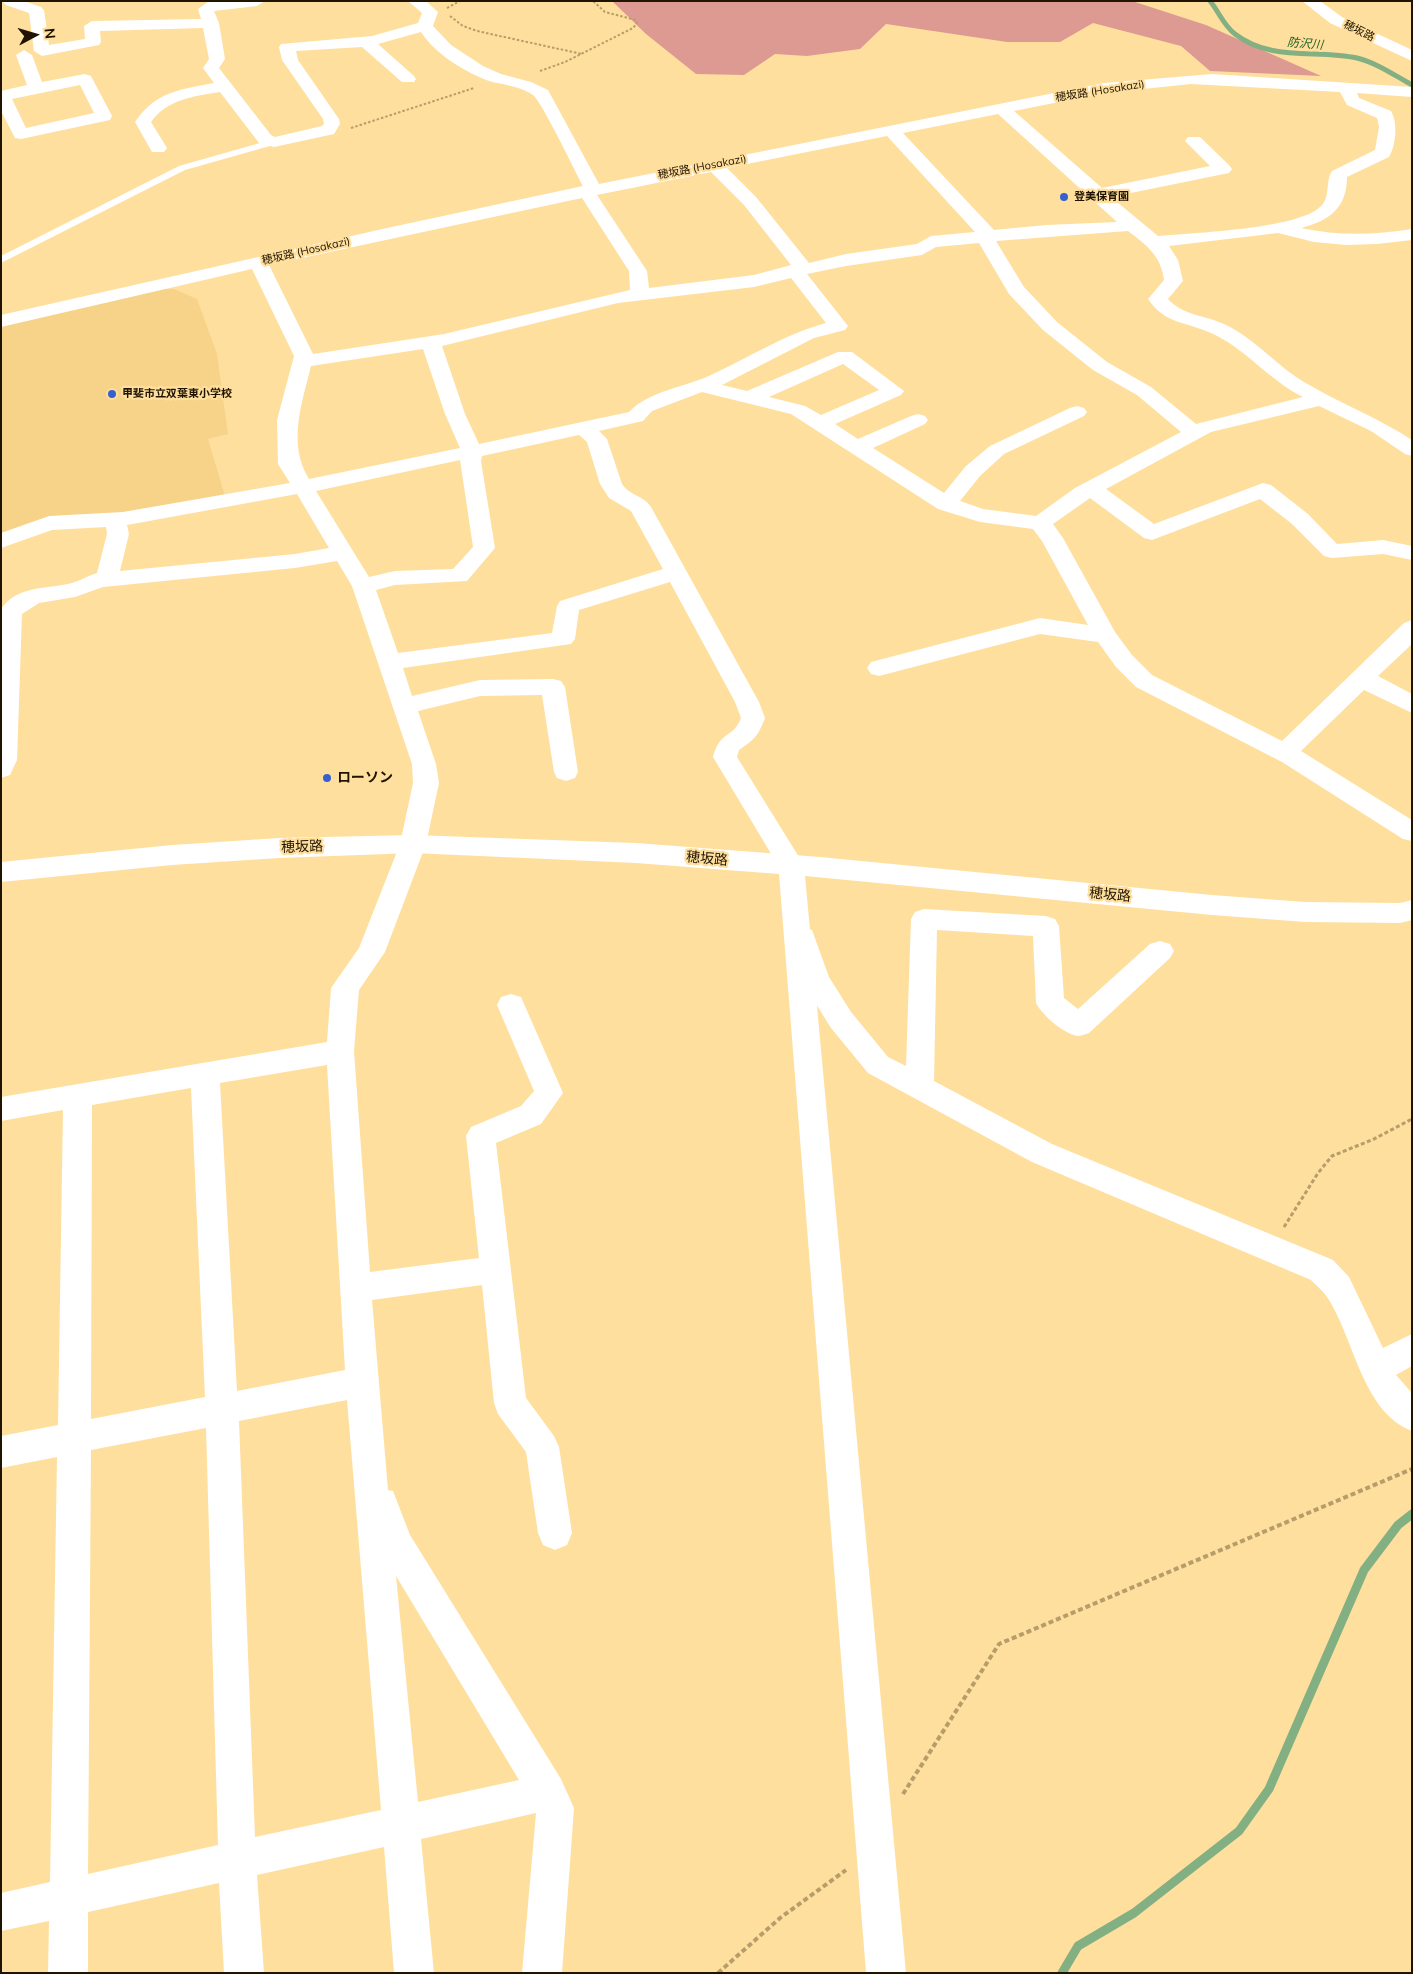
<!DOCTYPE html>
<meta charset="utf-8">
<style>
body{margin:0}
#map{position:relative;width:1413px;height:1974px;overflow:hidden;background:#ffdf9d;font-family:Mulish,sans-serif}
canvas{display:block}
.frame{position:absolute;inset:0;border:2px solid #201400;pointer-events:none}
.north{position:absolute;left:10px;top:10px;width:50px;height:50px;-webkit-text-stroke:4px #ffdf9d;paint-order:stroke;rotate:84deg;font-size:14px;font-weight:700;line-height:20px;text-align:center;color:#201400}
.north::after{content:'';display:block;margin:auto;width:18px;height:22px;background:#201400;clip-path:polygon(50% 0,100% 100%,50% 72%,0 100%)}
</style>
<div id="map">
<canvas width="1413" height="1974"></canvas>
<div class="frame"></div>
<div class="north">N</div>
</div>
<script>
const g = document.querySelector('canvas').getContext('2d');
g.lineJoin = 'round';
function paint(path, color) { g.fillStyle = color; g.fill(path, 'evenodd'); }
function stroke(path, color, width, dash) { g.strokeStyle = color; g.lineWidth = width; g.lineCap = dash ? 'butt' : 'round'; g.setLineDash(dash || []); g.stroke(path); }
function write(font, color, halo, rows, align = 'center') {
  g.font = font + ' Mulish,"Noto Sans JP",sans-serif'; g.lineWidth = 4.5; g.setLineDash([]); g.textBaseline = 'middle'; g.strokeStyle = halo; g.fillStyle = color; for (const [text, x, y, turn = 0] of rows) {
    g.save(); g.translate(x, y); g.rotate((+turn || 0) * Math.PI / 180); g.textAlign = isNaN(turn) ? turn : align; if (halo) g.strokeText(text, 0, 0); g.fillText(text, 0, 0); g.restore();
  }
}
paint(new Path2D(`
 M164,289H174L197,299L217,354L228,434L208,439L225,496L1,536V326Z`), '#f6d388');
paint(new Path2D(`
 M612,1H1132L1206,25L1321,76L1210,71L1181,46L1093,23L1060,42H1007L886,24L860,49L807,56L775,54L744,75L696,74L646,34Z`), '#dd9a93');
stroke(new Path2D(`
 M1210,1C1219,12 1224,26 1235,34C1271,62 1316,49 1357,58C1377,63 1394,75 1412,85`), '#82b083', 5);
stroke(new Path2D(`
 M1062,1973L1078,1946L1134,1913L1239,1831L1269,1789L1364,1570L1398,1525L1412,1514`), '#82b083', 9);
stroke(new Path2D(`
 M447,8L460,1
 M450,16L463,26L477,31L582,54
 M540,71L565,62L633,28L637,23L636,20L605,12L593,1
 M351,128L474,88`), '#b69d6a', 2, [2.5, 2]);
stroke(new Path2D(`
 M1284,1227L1318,1173L1332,1156L1374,1139L1412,1119`), '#b69d6a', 3, [4, 2.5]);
stroke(new Path2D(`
 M903,1794L999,1644L1412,1469
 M718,1973L780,1918L846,1870`), '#b69d6a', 4, [5, 3]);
paint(new Path2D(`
 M274,139L277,140V144L185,170L1,263V256L179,166Z`), '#fff');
paint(new Path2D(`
 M24,1L41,7L44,10L49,45L85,39L84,26L92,21L201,19L198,9L209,1H265L257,6L214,11L219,23L225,59L219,68L271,135L275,137L322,126L324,124L323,119L282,60L279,47L281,44L372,36L418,23L422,13L408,1H426L438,12L433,26L451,45L483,66L501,74L531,82L548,90L599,184L1104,83L1212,74L1412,87V97L1357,93L1359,98L1391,111C1398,122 1396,146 1389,157L1347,177C1347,208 1329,221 1301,228C1339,236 1374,235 1412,229V240L1377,244L1346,245L1314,242L1278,233L1169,246L1178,260L1183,281L1168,299C1183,316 1206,315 1226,325C1255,339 1276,365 1304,382C1339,403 1377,417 1412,440V456L1405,454L1371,431L1319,406L1211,432L1106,489L1154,524L1263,483L1271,485L1308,514L1337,544L1383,540L1412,546V560L1383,554L1332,558L1324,556L1292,524L1260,499L1152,540L1144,538L1090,498L1053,524L1063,538L1115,632L1132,655L1152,675L1282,741L1404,623L1412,620V644L1378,676L1412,694V713L1364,690L1301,751L1412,820V841L1403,839L1282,762L1136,687L1116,667L1098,642L1040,634L879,676L871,674L867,668L871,662L1040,618L1088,625L1042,541L1033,529L980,522L938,509L791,414L702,392L652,411L643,421L599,431L607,439L622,484C629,495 644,496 651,507L759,702L765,718C758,736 755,739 739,750L737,757L804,865L800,872L791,875L782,872L713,757C720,730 733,739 741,718L735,702L670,582L579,610L575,639L571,644L403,668L412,696L480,680L553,679L561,681L565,687L578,772L575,778L566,781L557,778L554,772L542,695L480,696L418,711L436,764L439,783L426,844L385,952L359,990L354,1051L370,1272L479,1258L466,1136L471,1127L521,1106L534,1091L497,1005L501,997L511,994L521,997L563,1093L541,1124L496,1143L526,1398L554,1436L559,1447L572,1533L567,1545L555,1550L543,1545L538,1533L526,1452L498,1414L494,1403L482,1285L372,1300L388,1490L393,1491L410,1535L561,1779L574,1808L562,1973H522L536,1813L421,1839L434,1973H394L384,1847L257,1875L264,1973H224L219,1883L88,1912V1973H48L49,1921L1,1931V1893L50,1882L57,1457L1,1468V1436L58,1425L63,1110L1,1121V1097L327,1042L331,988L359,948L400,844L413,783L412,764L352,586L337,561L295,568L103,587L75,597L39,603L22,614L17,760L10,775L1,778V609C17,586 44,589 68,584C78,582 87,576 97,573L107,534L106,527L52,530L1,548V533L49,516L123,512L290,483L278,464L277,420L294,356L252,269L1,327V315L387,228L583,186C575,171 542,102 533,95C520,86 504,85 489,81C465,72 435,54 421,32L378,44L414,76L416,79L414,82H402L362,47L296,51L298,60L339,119L340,124L334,134L274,147L259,143L220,92C195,96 167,99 151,122L167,148L164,152H152L135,122C155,92 181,89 214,83L203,68L209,59L203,28L100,31L101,42L99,45L42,56L34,51L29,13L6,5L3,2ZM1191,84L1340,92L1347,105L1377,118L1379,127L1375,150L1332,171C1325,181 1331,198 1320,207C1297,229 1192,233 1158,236L1111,197L1229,173L1232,169L1229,165L1200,137H1188L1185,141L1210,166L1102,188L1014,111L1104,93ZM998,114L1117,222L1046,225L994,230L903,133ZM887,136L975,232L931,236L917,244L846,254L809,263L756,197L727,168ZM711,172L744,205L791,265L754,275L649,288L647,271L597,195ZM582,198L629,271L630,290L444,334L313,354L269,265ZM1128,231C1146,245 1161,255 1164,280L1148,299C1166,325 1185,321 1211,333C1245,348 1270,381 1303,397L1196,424L1151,387L1107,362L1057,322L1024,287L996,241ZM979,243L1009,294L1043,330L1093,370L1137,395L1181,432L1075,488L1036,516L983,509L960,501L980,476L1004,454L1084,416L1087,412L1084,408L1077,406L1070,408L990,446L966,466L944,493L873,448L925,424L928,420L925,416L918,414L911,416L858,439L835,424L901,395L904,391L852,352H838L747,391L722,385L814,338L845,330L848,326L807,274L846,266L922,255L936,247ZM791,278L826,323C785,334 750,357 711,375C685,387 649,391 629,412L479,444L465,414L442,346L618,303L754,287ZM423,349L445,414L460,448L309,479C287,444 302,403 311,366ZM843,364L879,390L821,415L805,406L769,397ZM579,435L587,442L600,484L609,498L631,511L663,569L560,601L557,606L552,633L398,653L376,590L395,585L467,581L495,548L481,461L482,456ZM460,460L473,547L453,569L395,571L369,577L316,491ZM297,494L329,548L295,554L120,571L129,534L127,525ZM327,1065L345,1370L237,1391L220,1083ZM191,1088L205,1397L91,1419L92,1105ZM347,1400L381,1810L255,1837L239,1421ZM206,1428L218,1845L88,1874L91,1450ZM396,1576L519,1780L418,1802Z
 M24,50L32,55L42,82L85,74L91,76L112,116L110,120L21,139L15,138L1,111V91L27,85L16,55ZM80,85L94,113L26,128L12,99Z
 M924,909L1046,916L1055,919L1059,926L1064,998L1078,1009L1150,944L1160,941L1170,944L1174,951L1170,958L1089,1033C1085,1034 1081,1036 1077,1036C1063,1033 1042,1015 1036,1003L1033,936L937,930L934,1081L1052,1144L1333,1260L1349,1277L1383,1348L1412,1334V1366L1396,1375L1412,1393V1431C1362,1412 1354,1337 1327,1297C1323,1291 1316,1285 1311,1280L1032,1162L868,1073L831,1028L806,988L789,937L792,930L802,927L812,930L829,977L851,1012L888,1057L906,1066L911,919L915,912Z`), '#fff');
paint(new Path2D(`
 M1302,1H1320L1342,17L1412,50V61L1330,23Z
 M413,835L636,843L820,857L1212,895L1305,902L1400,903L1412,900V920L1400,923L1305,922L1212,915L805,876L906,1973H866L779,874L636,863L413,853L279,858L172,865L1,882V862L172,845L279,838Z`), '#fff');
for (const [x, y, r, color] of [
 [1064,197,5,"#3660d0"],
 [112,394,5,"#3660d0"],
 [327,778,5,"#3660d0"]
]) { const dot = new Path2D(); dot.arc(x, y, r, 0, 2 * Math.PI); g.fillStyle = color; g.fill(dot); stroke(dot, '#ffdf9d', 2); }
write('11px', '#201400', '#ffdf9d', [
 ["穂坂路",1359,31,26],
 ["穂坂路 (Hosakazi)",1100,91,-9],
 ["穂坂路 (Hosakazi)",702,167,-11],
 ["穂坂路 (Hosakazi)",306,251,-13]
]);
write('bold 11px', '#201400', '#ffdf9d', [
 ["登美保育園",1074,197],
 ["甲斐市立双葉東小学校",122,394]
], 'left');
write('italic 12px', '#206127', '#ffdf9d', [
 ["防沢川",1305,44,5]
]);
write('bold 14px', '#201400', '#ffdf9d', [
 ["ローソン",337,778]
], 'left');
write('14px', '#201400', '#ffdf9d', [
 ["穂坂路",302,847,-2],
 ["穂坂路",707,859,5],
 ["穂坂路",1110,895,5]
]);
</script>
